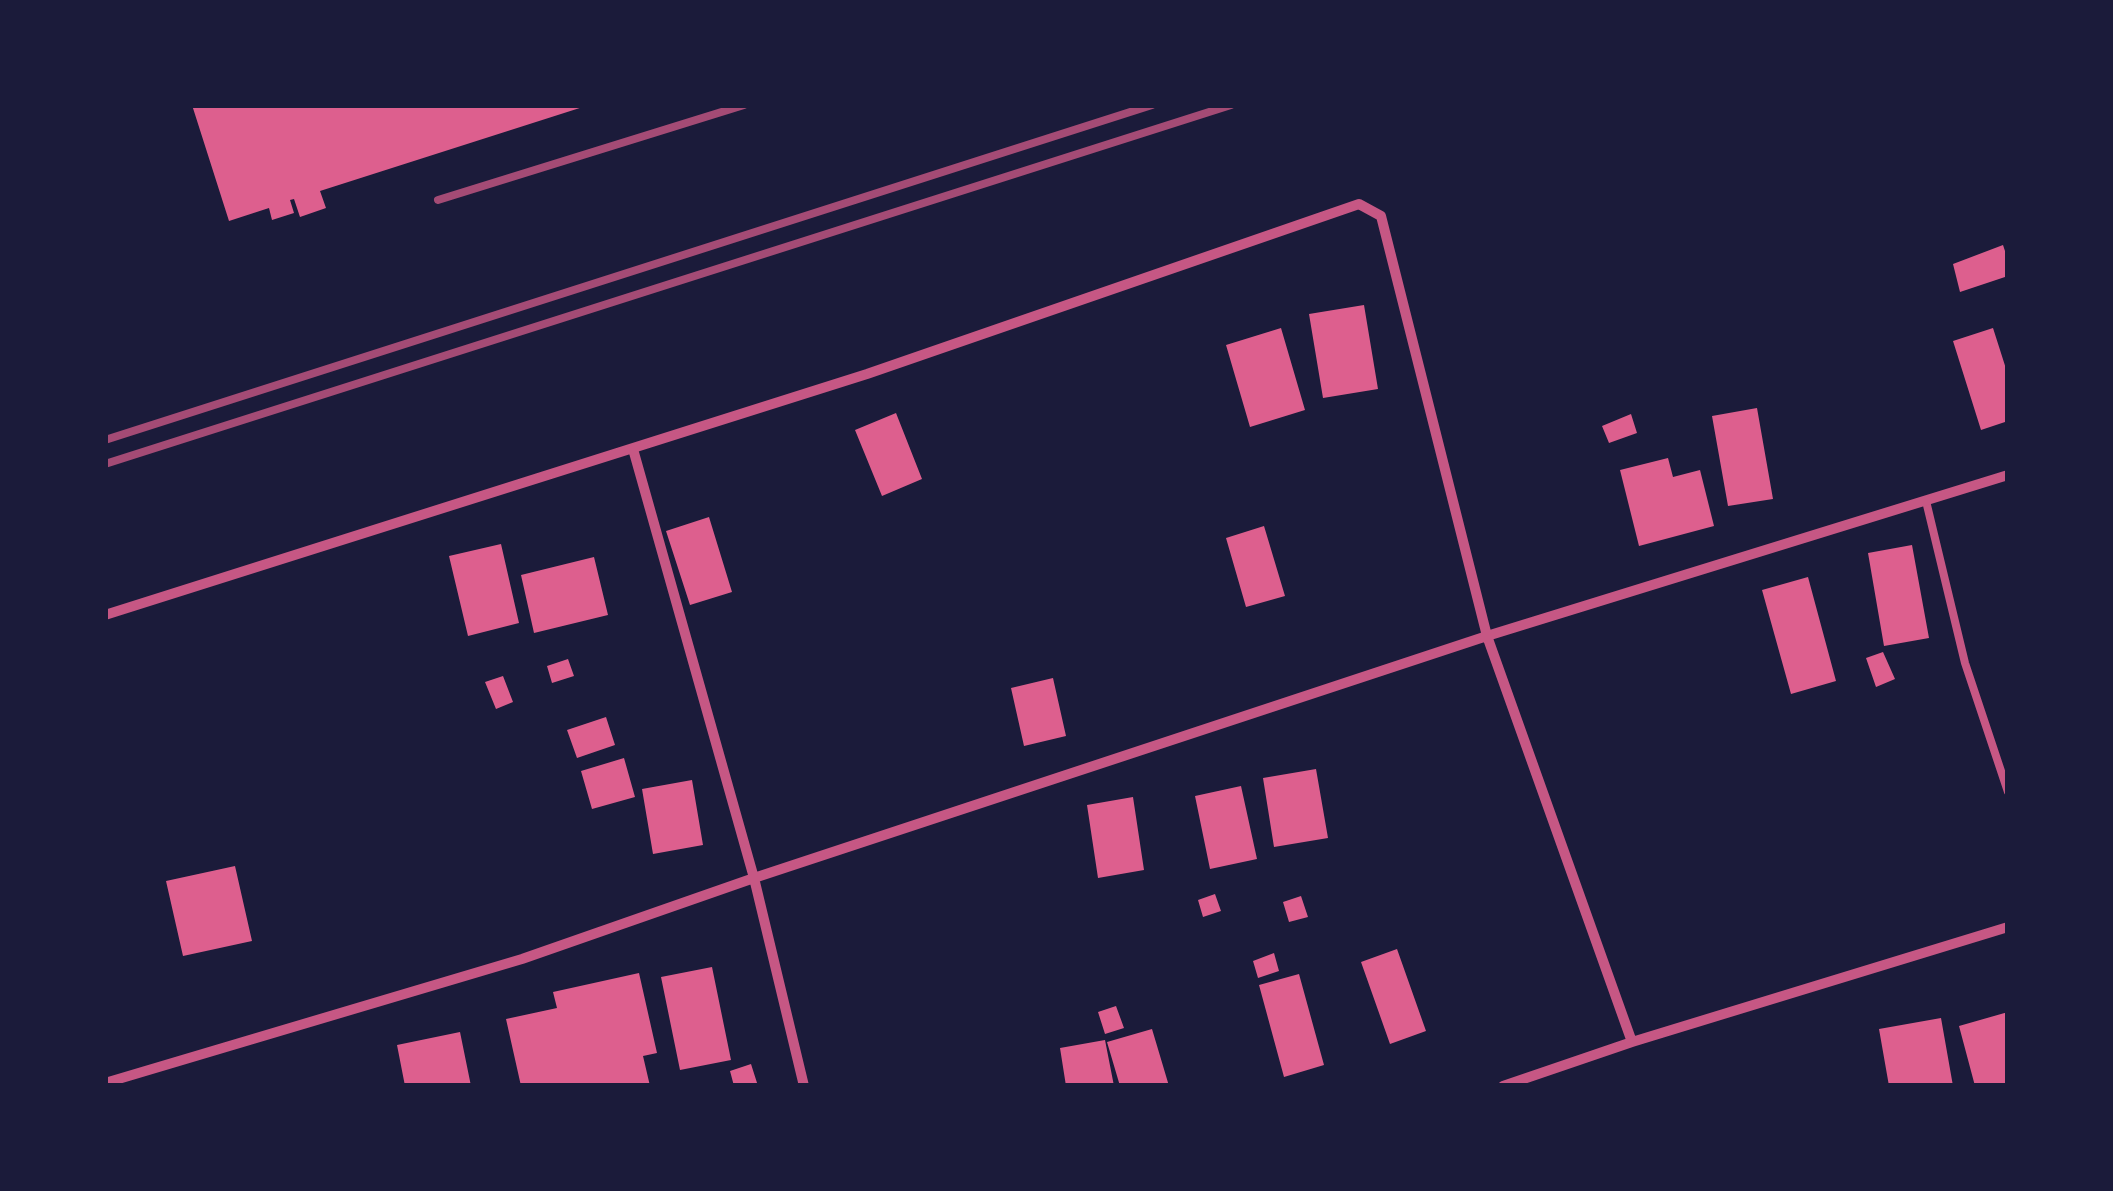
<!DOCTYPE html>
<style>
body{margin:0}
#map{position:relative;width:2113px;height:1191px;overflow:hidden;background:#1b1b3a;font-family:Commissioner,sans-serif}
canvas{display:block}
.frame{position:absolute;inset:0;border:108px solid #1b1b3a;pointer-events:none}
</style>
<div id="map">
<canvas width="2113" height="1191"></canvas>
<div class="frame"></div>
</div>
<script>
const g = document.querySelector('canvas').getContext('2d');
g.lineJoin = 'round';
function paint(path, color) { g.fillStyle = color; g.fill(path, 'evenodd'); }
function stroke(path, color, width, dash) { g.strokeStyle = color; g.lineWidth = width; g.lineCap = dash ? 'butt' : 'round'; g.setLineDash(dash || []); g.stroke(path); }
paint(new Path2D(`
 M192,105H586V106L320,191L326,208L300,217L294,199L290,200L294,213L272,220L269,208L229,221Z
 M2003,245L2008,260V276L1960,292L1953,264Z
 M1364,305L1378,389L1323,398L1309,314Z
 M1281,328L1305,410L1250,427L1226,345Z
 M1993,328L2008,375V421L1981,430L1953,341Z
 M1757,408L1773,499L1728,506L1712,416Z
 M896,413L922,479L882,496L855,430Z
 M1631,414L1637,433L1609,443L1602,426Z
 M1668,458L1673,477L1700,470L1714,526L1639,546L1620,470Z
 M709,517L732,592L690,605L666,531Z
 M1264,526L1285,596L1246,607L1226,538Z
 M501,544L519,623L468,636L449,556Z
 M1912,545L1929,638L1884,646L1868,553Z
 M594,557L608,615L534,633L521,575Z
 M1808,577L1836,681L1791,694L1762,590Z
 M1883,652L1895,679L1876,687L1866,658Z
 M568,659L574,676L552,683L547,666Z
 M503,676L513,702L496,709L485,682Z
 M1053,678L1066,736L1024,746L1011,688Z
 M606,717L615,745L577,758L567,730Z
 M624,758L635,797L592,809L581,771Z
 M1316,769L1328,838L1274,847L1263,778Z
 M692,780L703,845L653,854L642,789Z
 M1241,786L1257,859L1210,869L1195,796Z
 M1133,797L1144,870L1098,878L1087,805Z
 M235,866L252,941L183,956L166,881Z
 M1215,894L1221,911L1203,917L1198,900Z
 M1301,896L1308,917L1289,922L1283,902Z
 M1397,949L1426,1031L1390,1044L1361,962Z
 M1274,953L1279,971L1258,978L1253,961Z
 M712,967L731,1060L680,1070L661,977Z
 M639,973L657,1053L643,1056L650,1086H521L506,1019L557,1008L553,992Z
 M1299,974L1324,1065L1284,1077L1259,985Z
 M1116,1006L1124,1028L1105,1034L1098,1012Z
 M2008,1012V1086H1975L1959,1026Z
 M1941,1018L1953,1086H1889L1879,1029Z
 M1152,1029L1169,1086H1120L1107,1042Z
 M460,1032L471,1086H405L397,1045Z
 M1105,1040L1114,1086H1066L1060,1048Z
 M751,1064L758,1086H734L730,1071Z`), '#dd5f8e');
stroke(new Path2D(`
 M1926,501L1965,663L2008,792`), '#c65784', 8);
stroke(new Path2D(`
 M633,449L754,878L804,1086
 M105,615L867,374L1359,204L1381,216L1487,636L1632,1042
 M105,1083L522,959L754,878L1487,636L2008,475
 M1503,1086L1632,1042L2008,927`), '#c65784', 10);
stroke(new Path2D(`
 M438,200L744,105
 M105,440L1152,105
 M105,464L1231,105`), '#a44b75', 8);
</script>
